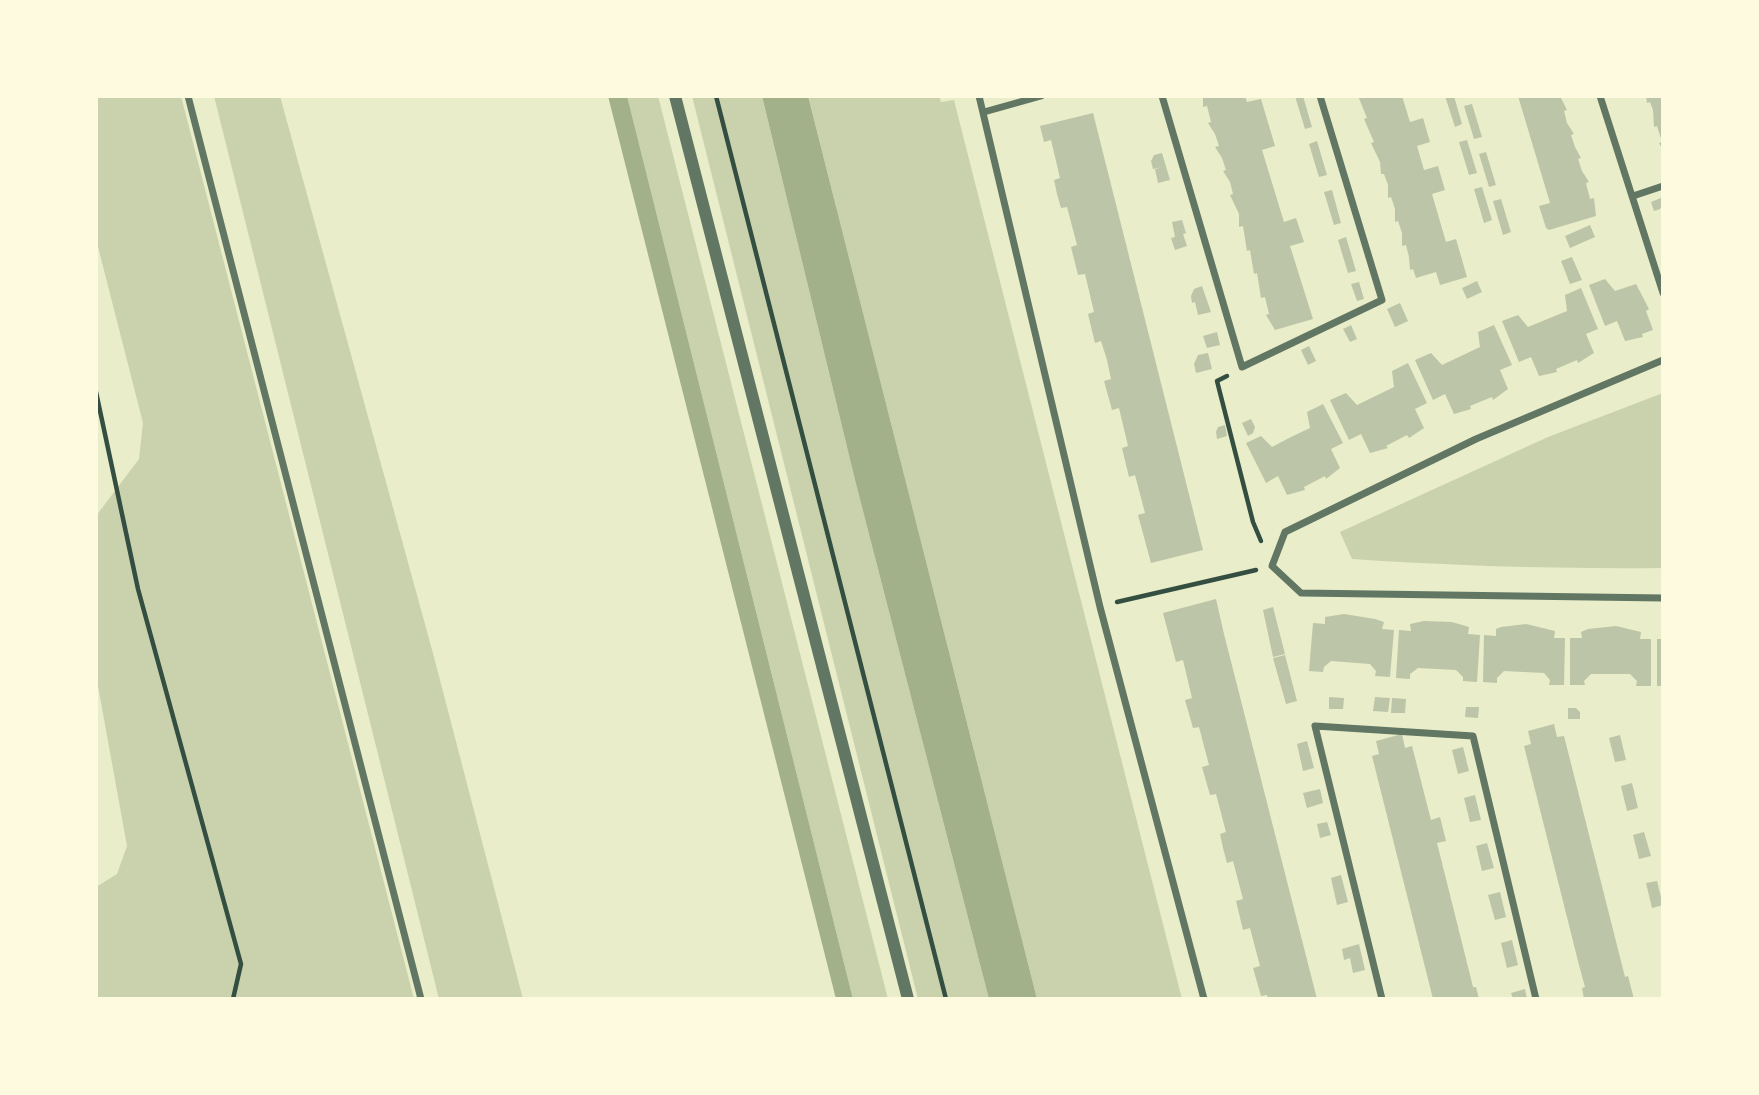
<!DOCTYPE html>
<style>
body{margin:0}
#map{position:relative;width:1759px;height:1095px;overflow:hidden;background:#e9edc9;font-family:"Alegreya Sans",sans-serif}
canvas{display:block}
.frame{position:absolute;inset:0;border:98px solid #fefae0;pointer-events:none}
</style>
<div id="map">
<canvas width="1759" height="1095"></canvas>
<div class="frame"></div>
</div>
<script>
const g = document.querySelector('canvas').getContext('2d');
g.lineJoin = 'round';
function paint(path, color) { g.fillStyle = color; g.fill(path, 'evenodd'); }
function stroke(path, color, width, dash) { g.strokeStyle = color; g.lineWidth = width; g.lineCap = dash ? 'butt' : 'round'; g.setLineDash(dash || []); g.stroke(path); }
paint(new Path2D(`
 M96,96H181L414,999H96V887L117,874L127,846L96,675V516L139,459L143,423L96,239Z
 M214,96H280L434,657L523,999H439Z
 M627,96H658L888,999H853Z
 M692,96H762L855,480L989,999H918Z
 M808,96H939L941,102L954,100L1182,999H1037Z
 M1663,393V568C1559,569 1456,566 1352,559L1340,532L1548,437Z`), '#cad2ad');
paint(new Path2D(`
 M608,96H627L853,999H836Z
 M762,96H808L1037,999H989L855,480Z`), '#a3b18a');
paint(new Path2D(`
 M1203,96H1245L1247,102L1261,99L1275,146L1262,150L1284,222L1296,218L1304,242L1290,246L1313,319L1275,330L1266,315L1269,314L1265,297L1261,298L1257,273L1254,274L1250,250L1247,251L1243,226L1239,227V214L1230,195L1233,194L1230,182L1223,171L1226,170L1222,158L1215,147L1219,146L1215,134L1208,123L1211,122L1207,106L1203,107Z
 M1295,96H1303L1312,127L1305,129Z
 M1358,96H1402L1410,122L1423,118L1430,142L1417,146L1424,170L1438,166L1445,190L1432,194L1446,242L1456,239L1467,277L1440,285L1436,272L1416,278L1413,269L1410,270L1409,257L1406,245L1402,246V233L1398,221L1395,222V209L1391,197L1388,198V185L1384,174H1381L1380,162L1371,143L1374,142L1364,119L1367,118Z
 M1445,96H1454L1462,124L1455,127Z
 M1518,96H1560L1567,110L1564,111L1567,123L1574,134L1571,135L1575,147L1581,158L1578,159L1582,171L1589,182L1586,183L1590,199L1594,198L1596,216L1549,230L1546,228L1539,206L1550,203Z
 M1646,96H1663V150L1659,143L1662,142L1657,126L1654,127L1653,110L1650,102L1647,103Z
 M1472,104L1482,137L1474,139L1464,106Z
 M1093,113L1203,550L1151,563L1138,515L1145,513L1135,475L1129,477L1122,448L1128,446L1119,408L1112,410L1104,381L1111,379L1107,360L1101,341L1095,343L1088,314L1094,312L1085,274L1078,275L1071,247L1077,245L1067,207L1061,208L1057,194L1054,180L1060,178L1051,140L1044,142L1040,126Z
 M1467,140L1477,173L1469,175L1459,142Z
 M1317,141L1327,175L1319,177L1309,144Z
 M1486,152L1496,185L1489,187L1479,154Z
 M1162,153L1170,180L1158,183L1155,169L1163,167L1153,169L1151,161L1154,155Z
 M1482,187L1492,220L1484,223L1474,189Z
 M1332,190L1341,223L1334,225L1324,192Z
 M1661,198L1662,205L1660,209L1654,211L1651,202Z
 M1501,199L1511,232L1503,235L1493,201Z
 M1182,220L1186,233L1183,234L1187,246L1175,250L1171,238L1175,237L1172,222Z
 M1590,225L1595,237L1570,248L1565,236Z
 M1346,237L1356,271L1348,273L1338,240Z
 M1572,257L1582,280L1570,284L1561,261Z
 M1605,279L1615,291L1636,284L1649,309L1646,311L1653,330L1642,334L1643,337L1625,341L1617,321L1605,326L1589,285Z
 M1477,281L1482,292L1467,299L1462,288Z
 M1359,282L1364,299L1357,301L1351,284Z
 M1202,286L1211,312L1198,315L1195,302L1192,303L1191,296L1194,289Z
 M1581,288L1598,329L1586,334L1594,353L1578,363L1577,360L1556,369L1557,372L1539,376L1531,357L1519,362L1502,321L1518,315L1528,327L1567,311L1565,295Z
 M1400,303L1408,321L1395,327L1387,309Z
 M1351,325L1357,339L1350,342L1343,329Z
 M1494,325L1512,365L1500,370L1508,389L1493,400L1492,397L1470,406L1471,409L1454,414L1445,394L1433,400L1415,360L1431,353L1442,365L1480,347L1478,332Z
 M1217,332L1220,345L1207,348L1203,336Z
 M1309,346L1316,361L1308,365L1301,350Z
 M1208,353L1212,369L1196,373L1194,364L1198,355Z
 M1408,363L1427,403L1415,409L1424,428L1409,438L1407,435L1386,446L1388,448L1370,453L1361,434L1349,440L1330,400L1346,393L1357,405L1394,387L1392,371Z
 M1323,404L1343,443L1331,449L1340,468L1326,479L1325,476L1304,487L1305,490L1287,495L1278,476L1266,483L1246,443L1261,436L1272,447L1291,437L1310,428L1307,412Z
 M1251,419L1255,427L1253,433L1248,436L1242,423Z
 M1225,425L1227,436L1217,439L1216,432L1218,427Z
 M1216,599L1224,634L1317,999H1268L1267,995L1261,996L1253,968L1260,966L1250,928L1243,930L1236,901L1243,899L1233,861L1227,863L1223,848L1220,834L1226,832L1216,794L1210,795L1202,767L1209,765L1199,727L1193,728L1185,700L1192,698L1183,660L1176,662L1163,613Z
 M1273,607L1285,654L1273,657L1263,610Z
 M1344,614L1375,619L1384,622L1382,629L1394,630L1390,677L1375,676L1376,671L1370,664L1331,661L1324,667L1323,672L1309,671L1313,623L1325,624V617Z
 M1424,621L1452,622L1469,627L1468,634L1480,635L1477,682L1463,681V677L1456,670L1418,668L1410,674V679L1396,678L1399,630L1411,631L1410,624Z
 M1526,624L1555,631L1554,638H1565L1564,685H1549L1550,680L1544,673L1504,671L1497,678V683L1483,682L1484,635L1496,636V629L1501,627Z
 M1616,626L1641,632L1640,639H1651V686H1636L1637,681L1630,674H1591L1584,681L1585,685H1570V638H1582L1581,632L1588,629Z
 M1657,639H1663V686H1657Z
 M1285,655L1297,701L1286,704L1273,658Z
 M1329,697L1344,698L1343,709H1329Z
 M1375,697L1390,698L1388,712L1373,711Z
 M1392,698L1406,699L1405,713H1391Z
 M1466,707H1479L1478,718L1465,717Z
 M1568,708H1576L1580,712V719H1568Z
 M1554,724L1557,737L1564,736L1625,977L1628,976L1634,999H1584L1582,988L1585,987L1579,965L1524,746L1531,744L1528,731Z
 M1402,734L1405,748L1412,746L1431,820L1440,817L1446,841L1437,843L1473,987H1476L1479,999H1433L1372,756L1379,754L1376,741Z
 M1620,735L1626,760L1615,762L1609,738Z
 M1307,741L1314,768L1303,771L1297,744Z
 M1463,747L1469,771L1458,774L1452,750Z
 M1632,783L1638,808L1627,811L1621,786Z
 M1320,789L1323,803L1307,808L1303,793Z
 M1475,795L1481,820L1470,822L1464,798Z
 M1327,822L1331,835L1320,838L1317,824Z
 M1644,832L1651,856L1639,859L1633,835Z
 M1487,843L1494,868L1482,871L1476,846Z
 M1341,875L1348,902L1337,905L1331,878Z
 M1657,881L1663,905L1652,908L1646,883Z
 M1500,892L1506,917L1495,920L1488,895Z
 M1512,940L1518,965L1507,968L1501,943Z
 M1359,944L1365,970L1353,973L1350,958L1344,960L1342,949Z
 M1525,989L1527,999H1513L1511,993Z`), '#bcc5a7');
stroke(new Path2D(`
 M716,96L946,999
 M1227,376L1217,381L1253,522L1261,541
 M96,392L138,589L241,964L233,999
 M1117,602L1256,570`), '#344e41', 4.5);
stroke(new Path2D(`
 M188,96L421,999
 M979,96L1100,607L1204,999
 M1162,96L1242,367L1382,300L1320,96
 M1600,96L1663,293
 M984,112L1041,96
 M1633,196L1663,186
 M1663,360L1476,439L1285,532L1272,566L1301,593L1663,598
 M1382,999L1315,726L1473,736L1536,999`), '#617663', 7);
stroke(new Path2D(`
 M675,96L908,999`), '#617663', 12);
</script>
